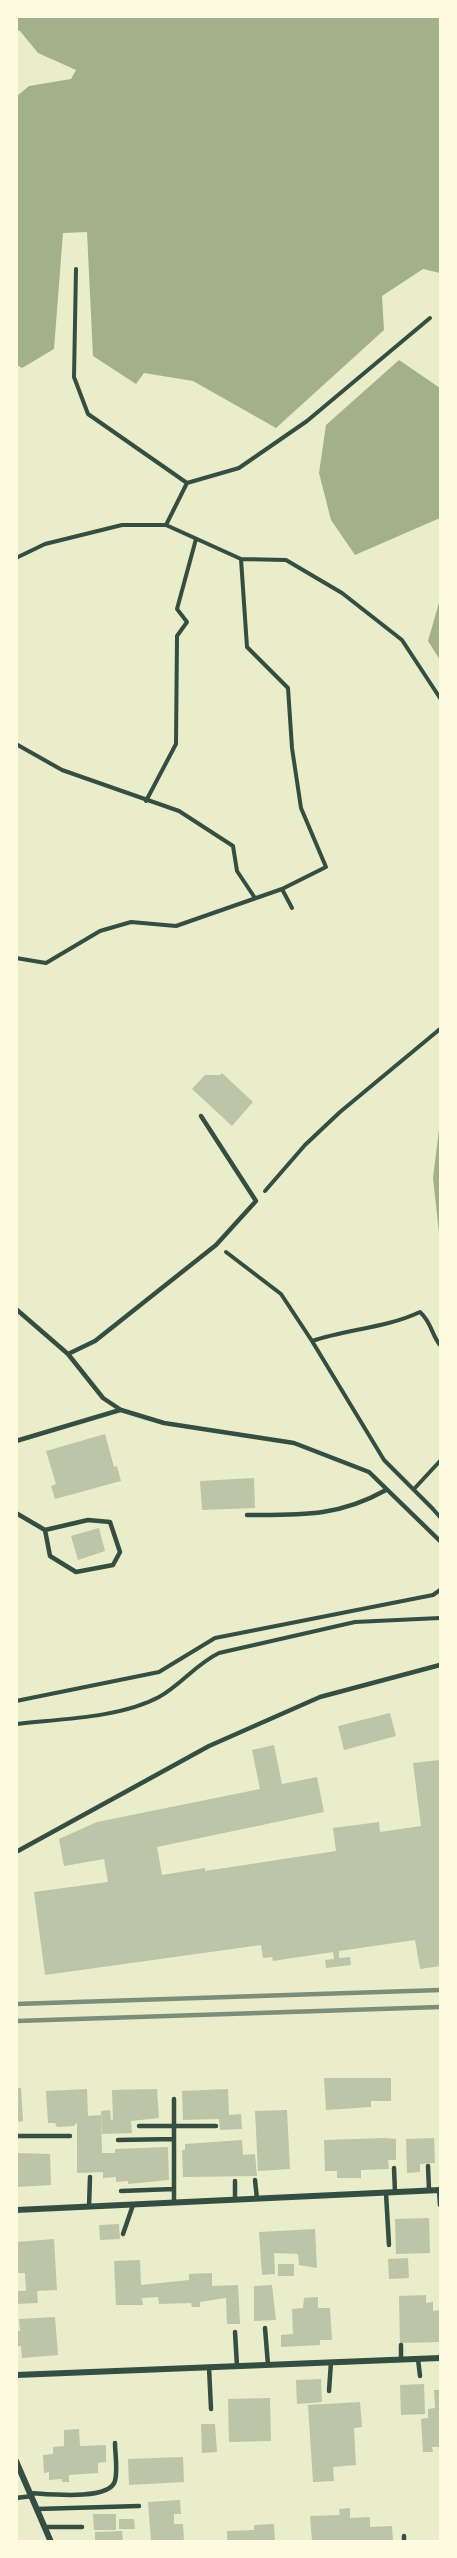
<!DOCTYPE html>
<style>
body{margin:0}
#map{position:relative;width:457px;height:2558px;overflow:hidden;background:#e9edc9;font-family:Barlow,sans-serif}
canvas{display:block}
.frame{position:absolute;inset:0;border:18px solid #fefae0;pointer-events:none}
</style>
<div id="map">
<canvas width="457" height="2558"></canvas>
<div class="frame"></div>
</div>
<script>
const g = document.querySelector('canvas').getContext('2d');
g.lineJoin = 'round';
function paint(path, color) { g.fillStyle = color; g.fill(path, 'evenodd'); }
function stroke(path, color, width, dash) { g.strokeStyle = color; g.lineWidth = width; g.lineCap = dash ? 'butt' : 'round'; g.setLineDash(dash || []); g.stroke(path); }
paint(new Path2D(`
 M17,16L440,17V273L423,269L382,296L384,330L276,428L193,381L144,373L136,384L93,356L87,232L63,233L54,349L22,368L17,365V96L29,86L71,79L76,70L38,53L20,31L17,30Z
 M399,360L440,388V518L355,555L331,520L319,473L326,425Z
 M440,599V660L428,641Z
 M440,1121V1242L433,1178Z`), '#a3b18a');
paint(new Path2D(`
 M222,1073L253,1102L232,1126L192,1089L205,1075H220Z
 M105,1434L114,1467L117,1466L121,1481L55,1499L51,1486L56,1484L46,1451Z
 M254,1478L255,1508L202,1510L200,1481Z
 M99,1528L105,1551L78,1560L71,1536Z
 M390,1713L396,1736L344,1750L338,1726Z
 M274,1745L282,1784L317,1777L324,1812L157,1847L162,1875L205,1868V1871L336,1851L333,1828L379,1822L380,1832L421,1826L413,1763L440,1760V1966L420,1969L415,1940L339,1951V1958L350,1957L351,1965L326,1968L325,1960L334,1959L333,1952L273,1961L272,1957L263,1958L261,1945L45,1975L34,1892L108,1882L104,1859L64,1866L59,1839L97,1822L260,1789L252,1750Z
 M324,2078H391V2101H371V2107L326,2110Z
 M16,2088H21L23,2121L16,2122Z
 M87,2089L88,2116L101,2115L102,2153H115V2149L168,2147L169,2180L128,2184V2181L116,2182V2177L103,2178V2172L77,2173V2122L74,2126L57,2127L55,2123H48L46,2091Z
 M157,2089L159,2118L131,2121L132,2133L102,2134L101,2111L110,2110L111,2120H113L112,2090Z
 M228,2089L229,2115L241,2114L242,2129L220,2130L219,2119L183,2120L182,2091Z
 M287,2110L290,2169L258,2171L255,2111Z
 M385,2138L396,2139V2160H388L389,2169L361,2170V2178H337V2171H325L324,2140Z
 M434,2138L435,2163L420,2164V2172L407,2173L406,2139Z
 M242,2140L243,2155L255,2154L257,2176L183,2177L182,2150H185V2144Z
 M16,2153L50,2154L51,2185L16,2187Z
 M429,2218L430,2253L396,2254L395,2219Z
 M119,2224L120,2239L100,2240L99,2225Z
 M315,2229L317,2268L299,2265L298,2254L274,2253L275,2274L262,2275L259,2232Z
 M54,2239L57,2290L37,2291L38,2303L16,2304V2291H26L25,2273H16V2242Z
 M408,2258L409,2278L389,2279L388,2259Z
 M140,2260L141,2285L189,2280V2274L212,2273V2286L238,2285L240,2324H227L226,2298L200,2302V2307H192L191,2303L159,2304L158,2297L142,2298L143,2305H116L114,2261Z
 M278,2264H294V2276H278Z
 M272,2285L276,2320L254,2321V2286Z
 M426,2295V2303L433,2302V2311L440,2310V2342L400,2343L399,2296Z
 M318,2297V2308H330L332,2340H320V2345L281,2347V2335L293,2334L292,2309L303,2308L304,2298Z
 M55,2317L58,2355L22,2358L21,2346H16V2331H20L19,2319Z
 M321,2379L322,2402L297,2404L296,2380Z
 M424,2384L425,2414L401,2415L400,2385Z
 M434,2390H440V2447H432L433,2452H423L421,2419L428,2418V2409L435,2408Z
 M270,2398L271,2441L229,2442L228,2399Z
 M360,2402L362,2427L354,2428L356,2465L333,2467L334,2481L313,2482L308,2405Z
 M201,2424H215L217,2452L202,2453Z
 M79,2429L80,2446L106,2445V2462L98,2463V2473L69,2475V2482H62V2479L49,2480V2472L44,2473L43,2455L53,2454V2447L64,2446V2430Z
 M183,2457L184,2482L129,2485L128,2459Z
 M180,2500L181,2514H174V2524H183L184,2541H151L148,2502Z
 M350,2508V2518L370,2517V2527L392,2526L393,2541H312L310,2516L340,2515L339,2509Z
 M93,2514H116V2530H94Z
 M119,2519H134L135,2529H119Z
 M274,2524L275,2541H227V2531L254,2530V2525Z
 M122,2531L123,2541H95V2532Z`), '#bcc5a7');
stroke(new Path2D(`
 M76,269L74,377L88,414L187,483L166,525
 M187,483L239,468L307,421L430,318
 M16,558L45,544L122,525H166L241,559L286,560L342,593L402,640L440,698
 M16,744L62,770L179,811L233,846L237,871L255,898
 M146,801L176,744L177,636L187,622L177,609L196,539
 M282,889L292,908
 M16,958L46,963L100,931L131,922L176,926L282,889L326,867L301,808L292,748L288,688L247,647L241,559
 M265,1191L305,1145L340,1112L440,1029
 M226,1252L281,1294L312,1341L384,1460L433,1509
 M312,1341C348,1329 386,1328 420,1312C432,1323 431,1334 440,1345
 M414,1489L440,1461
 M432,1508L440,1517
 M16,1701L159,1672L215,1638L433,1595L440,1590
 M16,1724C60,1719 120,1718 159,1697C181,1685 196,1664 219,1653L355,1622L440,1618`), '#344e41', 4);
stroke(new Path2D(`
 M16,1309L68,1354L103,1398L121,1410L164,1423L294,1443L369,1472L440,1541
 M68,1354L95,1341L216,1245L256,1201L201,1116
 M16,1441L120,1410
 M16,1513L45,1530L88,1520L110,1522L120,1552L113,1565L76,1572L50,1556L45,1530
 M247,1515C300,1515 338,1517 386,1490
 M16,1852L209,1746L320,1697L440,1665
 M174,2099V2202
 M139,2126H216
 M16,2136H70
 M118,2140L174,2139
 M428,2166L429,2190
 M394,2168L395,2192
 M255,2180L257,2199
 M439,2190L440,2205
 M121,2191L174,2189
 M386,2193L389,2245
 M235,2200V2181
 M89,2207L90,2177
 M123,2234L133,2205
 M265,2328L268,2365
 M235,2332L237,2366
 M401,2345V2359
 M418,2359L420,2376
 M209,2367L211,2409
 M329,2391L331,2362
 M30,2493C48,2494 109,2501 115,2481C118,2469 115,2454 115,2443
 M16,2498L32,2496
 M37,2509L139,2506
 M45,2527H82
 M404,2536V2542`), '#344e41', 4.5);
stroke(new Path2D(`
 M16,2210L440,2190
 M16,2375L440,2358
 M16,2461L51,2542`), '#344e41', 6);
stroke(new Path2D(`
 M16,2004L440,1990
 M16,2021L440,2007`), '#7c8e77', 4.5);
</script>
